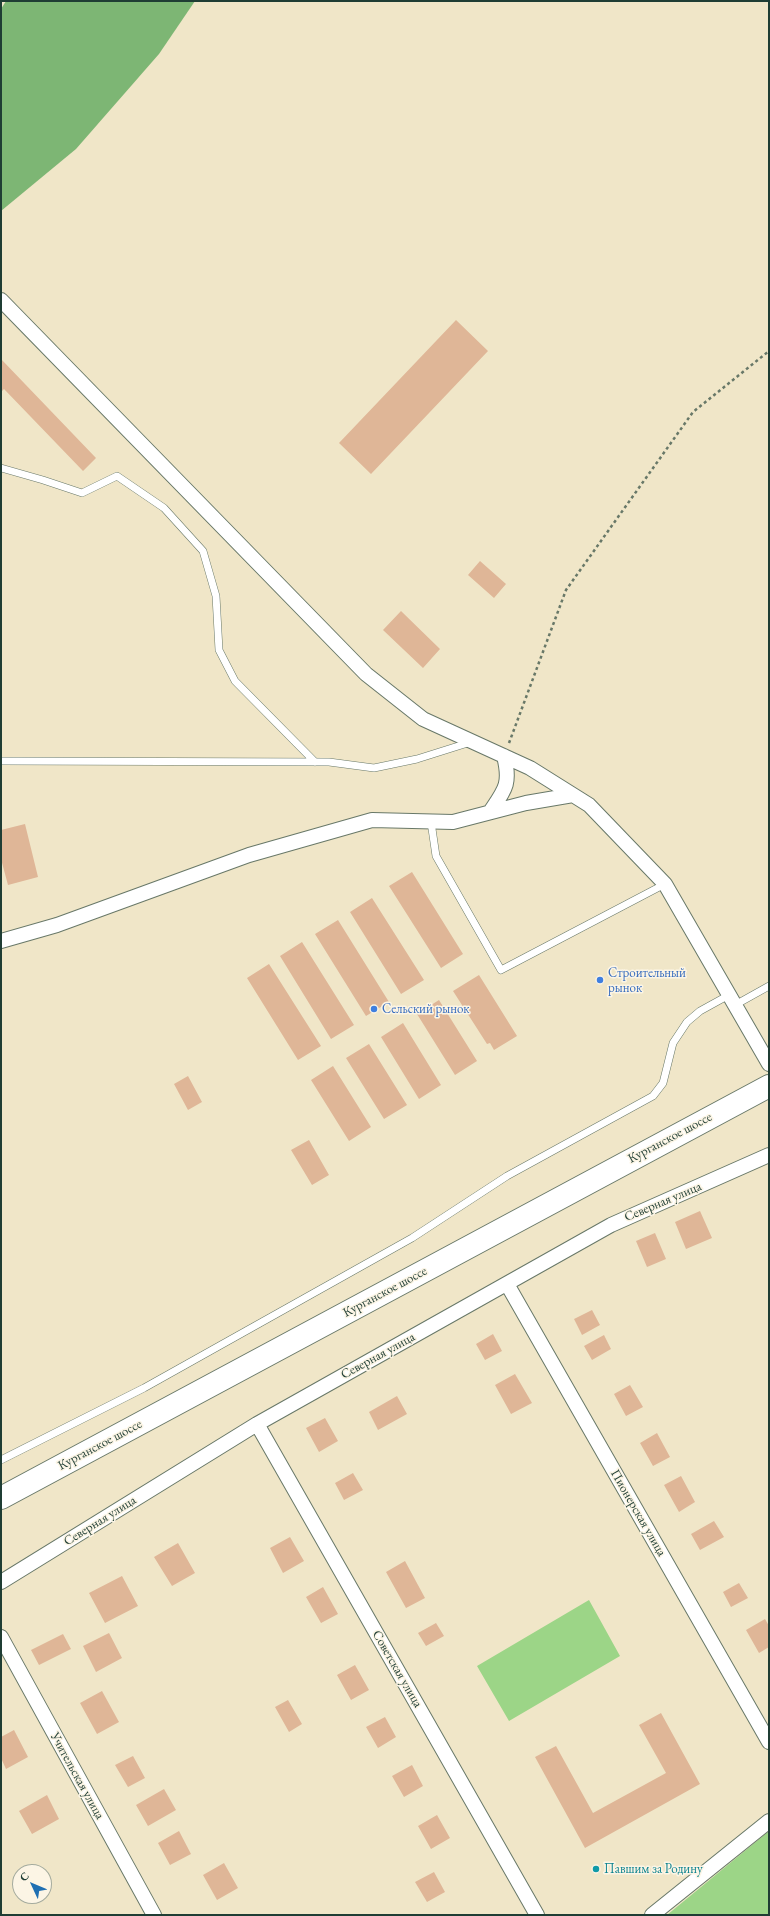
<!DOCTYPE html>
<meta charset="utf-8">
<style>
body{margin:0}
#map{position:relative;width:770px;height:1916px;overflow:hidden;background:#f0e6c8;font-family:"EB Garamond",serif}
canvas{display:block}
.frame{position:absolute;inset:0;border:2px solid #1f3d34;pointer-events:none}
.north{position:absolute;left:12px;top:1864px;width:40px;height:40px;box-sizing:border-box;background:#fcf5e5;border:1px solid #a4ab9e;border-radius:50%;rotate:314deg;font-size:11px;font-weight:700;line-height:16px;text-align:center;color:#1f3d34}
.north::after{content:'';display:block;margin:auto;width:14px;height:18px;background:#1f6fb2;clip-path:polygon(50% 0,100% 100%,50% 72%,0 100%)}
</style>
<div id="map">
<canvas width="770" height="1916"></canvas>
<div class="frame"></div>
<div class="north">С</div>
</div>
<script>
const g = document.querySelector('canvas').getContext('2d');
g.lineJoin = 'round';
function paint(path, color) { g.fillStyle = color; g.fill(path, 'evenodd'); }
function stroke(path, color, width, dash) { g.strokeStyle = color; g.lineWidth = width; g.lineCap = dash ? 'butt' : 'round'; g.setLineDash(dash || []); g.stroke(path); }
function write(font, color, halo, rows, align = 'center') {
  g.font = font + ' "EB Garamond",serif'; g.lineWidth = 3; g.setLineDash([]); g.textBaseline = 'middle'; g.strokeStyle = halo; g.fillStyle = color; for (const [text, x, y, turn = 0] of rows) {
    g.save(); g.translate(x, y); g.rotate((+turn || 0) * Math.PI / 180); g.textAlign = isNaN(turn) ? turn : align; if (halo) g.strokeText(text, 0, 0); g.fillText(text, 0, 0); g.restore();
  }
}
paint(new Path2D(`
 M589,1600L620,1656L509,1721L477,1666Z
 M769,1831V1915H667Z`), '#9cd587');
paint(new Path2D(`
 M6,1H195L159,54L76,149L1,211V9Z`), '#7db674');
paint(new Path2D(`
 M456,320L488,351L371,474L339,443Z
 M1,359L96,458L83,471L4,389L1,392Z
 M480,561L506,584L494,598L468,575Z
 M401,611L440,649L423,668L383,630Z
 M25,824L38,877L8,885L1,859V830Z
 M412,872L463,954L441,968L389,886Z
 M372,898L424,980L401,994L350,912Z
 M338,920L389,1002L366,1016L315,934Z
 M302,942L354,1025L331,1039L280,956Z
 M269,964L321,1046L298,1060L247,978Z
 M479,975L517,1036L494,1050L490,1043L487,1044L453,991Z
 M439,1000L477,1061L455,1075L417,1014Z
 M403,1023L441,1085L419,1099L381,1037Z
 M369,1044L407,1105L384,1119L346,1058Z
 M333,1066L371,1127L349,1141L311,1080Z
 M188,1076L202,1102L188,1110L174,1084Z
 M309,1140L329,1175L312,1185L291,1150Z
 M700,1211L712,1238L686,1249L675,1222Z
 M655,1233L666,1259L647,1267L636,1241Z
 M592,1310L600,1325L582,1335L574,1319Z
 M493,1334L502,1351L485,1360L476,1344Z
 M604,1335L611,1349L592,1360L584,1346Z
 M515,1374L532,1403L511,1414L495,1385Z
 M630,1385L643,1407L626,1416L614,1394Z
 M397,1396L407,1414L378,1430L369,1412Z
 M325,1418L338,1441L319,1452L306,1428Z
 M657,1433L670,1457L653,1466L640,1443Z
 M353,1473L363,1490L344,1500L335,1483Z
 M681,1476L695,1502L679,1512L664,1485Z
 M714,1521L724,1537L700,1550L691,1534Z
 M290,1537L304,1561L283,1573L270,1548Z
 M178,1543L195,1573L172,1586L154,1557Z
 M405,1561L425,1598L406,1608L386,1572Z
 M122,1576L138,1606L105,1623L89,1593Z
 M739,1583L748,1598L731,1607L723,1592Z
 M323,1587L338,1614L321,1623L306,1597Z
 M765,1619L769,1626V1647L759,1653L746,1630Z
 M436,1623L444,1636L426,1646L418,1633Z
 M109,1633L122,1658L96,1672L83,1646Z
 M63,1634L71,1649L39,1665L31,1650Z
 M355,1665L369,1690L351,1700L337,1675Z
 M102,1691L119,1722L97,1734L80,1703Z
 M288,1700L302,1724L289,1732L275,1707Z
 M661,1713L700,1784L585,1848L535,1757L556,1746L593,1813L666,1773L639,1725Z
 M385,1717L396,1737L378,1748L366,1727Z
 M14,1730L28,1757L6,1769L1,1758V1737Z
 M133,1756L145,1778L128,1787L115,1765Z
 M412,1765L423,1786L404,1797L392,1776Z
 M164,1789L176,1810L148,1826L136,1805Z
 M47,1795L59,1819L32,1834L19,1811Z
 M437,1815L450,1838L431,1849L418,1826Z
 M179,1831L191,1854L170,1865L158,1843Z
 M224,1863L238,1888L217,1900L203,1875Z
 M434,1872L445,1892L427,1902L415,1882Z`), '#dfb697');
const lane = new Path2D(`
 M1,468L43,480L82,493L117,476L164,508L203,551L216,596L219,650L235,681L315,762
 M1,761L329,762L374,768L417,759L471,742
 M431,822L436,856L501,970L665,884
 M735,1005L769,986
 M1,1460L144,1388L412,1238L507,1176L653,1096L663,1083L673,1043L687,1022L700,1011L729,995`);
const street = new Path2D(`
 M1,300L366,674L423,719L530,768L589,805L665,884L769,1064
 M490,812C505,790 511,784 504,756
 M1,941L57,925L249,855L372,820L453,822L526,803L573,795
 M507,1284L769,1742
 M257,1424L537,1915
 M1,1582L257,1424L611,1225L769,1155
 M1,1637L154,1915
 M652,1915L769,1821`);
const primary = new Path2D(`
 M1,1498L769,1086`);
stroke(lane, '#687868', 8);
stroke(street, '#687868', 16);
stroke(primary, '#687868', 24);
stroke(new Path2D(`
 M509,743L566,590L693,412L769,351`), '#687868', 2.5, [3, 3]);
stroke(lane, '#fff', 7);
stroke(street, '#fff', 14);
stroke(primary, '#fff', 22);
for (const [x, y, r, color] of [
 [600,980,4,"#3f7fe0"],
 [374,1009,4,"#3f7fe0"],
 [596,1869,4,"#0f9aa8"]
]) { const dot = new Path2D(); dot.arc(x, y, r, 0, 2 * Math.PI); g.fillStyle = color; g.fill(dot); stroke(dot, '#fcf5e5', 1.5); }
write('13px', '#366cbe', '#fcf5e5', [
 ["Строительный",608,973],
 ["рынок",608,988],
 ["Сельский рынок",382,1009]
], 'left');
write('13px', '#1f3d34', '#fcf5e5', [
 ["Курганское шоссе",670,1138,-28],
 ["Северная улица",663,1202,-23],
 ["Курганское шоссе",385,1292,-28],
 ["Северная улица",378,1356,-29],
 ["Курганское шоссе",100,1445,-28],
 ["Пионерская улица",638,1513,60],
 ["Северная улица",100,1521,-32],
 ["Советская улица",397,1669,60],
 ["Учительская улица",77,1776,61]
]);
write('13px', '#0d838f', '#fcf5e5', [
 ["Павшим за Родину",604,1869]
], 'left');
</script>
